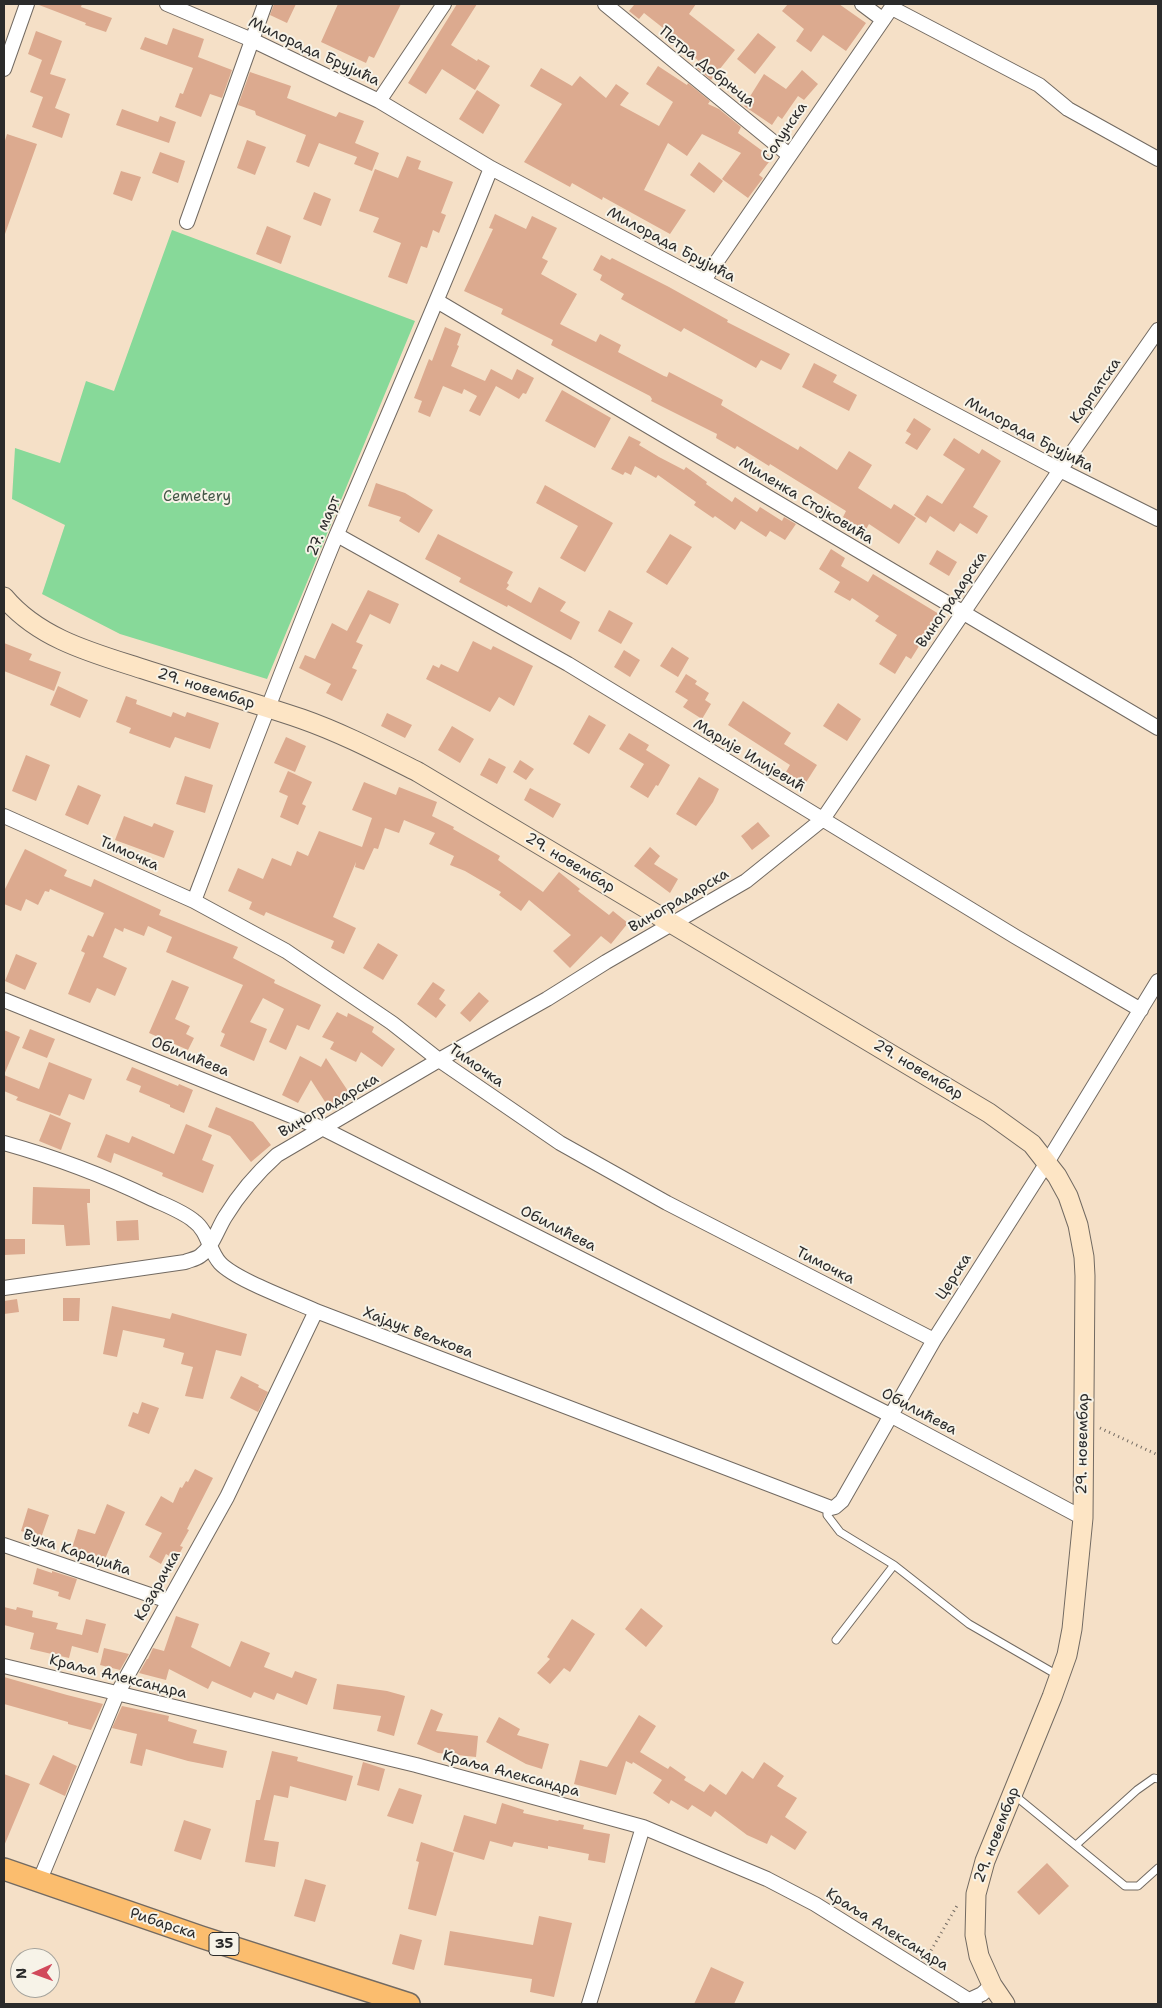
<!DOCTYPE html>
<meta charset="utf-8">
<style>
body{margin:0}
#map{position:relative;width:1162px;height:2008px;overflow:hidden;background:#f5e0c7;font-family:"Shantell Sans",sans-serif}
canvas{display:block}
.frame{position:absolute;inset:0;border:5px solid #2b2b2b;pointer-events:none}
.north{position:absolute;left:10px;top:1948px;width:50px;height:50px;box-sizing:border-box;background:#f7f3e8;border:1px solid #a5a39c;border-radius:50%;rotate:268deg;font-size:14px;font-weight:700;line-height:20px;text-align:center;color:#2b2b2b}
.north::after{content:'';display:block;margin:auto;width:18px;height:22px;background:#d1495b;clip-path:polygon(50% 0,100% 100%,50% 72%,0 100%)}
</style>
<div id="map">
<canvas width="1162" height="2008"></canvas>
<div class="frame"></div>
<div class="north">N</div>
</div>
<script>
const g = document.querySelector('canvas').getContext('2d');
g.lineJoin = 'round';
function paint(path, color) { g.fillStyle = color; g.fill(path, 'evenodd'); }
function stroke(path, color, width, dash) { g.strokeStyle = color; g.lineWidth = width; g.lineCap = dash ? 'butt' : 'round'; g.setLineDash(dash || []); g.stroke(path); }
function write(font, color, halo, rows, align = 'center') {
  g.font = font + ' "Shantell Sans",sans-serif'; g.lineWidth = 4; g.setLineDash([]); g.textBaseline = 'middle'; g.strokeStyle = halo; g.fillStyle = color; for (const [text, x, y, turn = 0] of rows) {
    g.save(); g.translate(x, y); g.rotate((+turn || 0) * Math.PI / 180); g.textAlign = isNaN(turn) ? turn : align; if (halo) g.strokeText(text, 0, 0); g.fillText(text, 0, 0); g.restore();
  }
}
paint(new Path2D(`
 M172,230L415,321L267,679L120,634L42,594L65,525L12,499L15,448L60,463L86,381L114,391Z`), '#87d999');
paint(new Path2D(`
 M39,4H82L81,7L112,18L106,32L85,25L86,23L39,5Z
 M274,4H296L287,23L270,15Z
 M338,4H401L374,58L369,56L366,63L321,42Z
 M457,4H477L451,45L477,61L478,59L490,66L475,90L442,69L426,94L408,83Z
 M632,4H696L689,14L735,50L711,80L697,68L700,62L675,41L677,39L644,13L639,19L629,11L634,5Z
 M788,4H839L866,23L846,51L823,35L811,52L796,41L804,29L782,11Z
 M173,28L204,39L198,57L232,70L222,98L210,94L201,117L175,107L180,93L183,94L193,68L140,49L145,37L167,45Z
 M36,31L62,41L50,74L66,79L55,108L70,114L62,138L32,127L43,97L30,92L42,60L28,54Z
 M758,33L776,47L755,74L737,59Z
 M658,66L687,85L688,83L710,101L708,104L719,109L741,127L738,133L772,158L759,175L763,178L748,198L722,179L741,153L702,134L687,156L668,143L644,190L686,210L670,234L603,197L602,200L572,183L570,187L524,162L562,104L530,86L541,68L572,86L580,76L606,98L616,84L629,93L620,105L659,126L673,102L646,84Z
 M802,70L818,84L804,100L798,96L782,119L778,116L772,125L744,106L764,74L786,89Z
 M250,72L291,86L287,98L336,117L339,112L364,121L355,143L379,153L372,171L354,164L357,157L319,143L309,167L296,162L306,135L256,115L255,111L238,105Z
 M477,90L500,105L483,134L459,119Z
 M122,109L158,122L160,116L176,122L169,143L116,125Z
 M7,134L37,144L5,234L4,233V144Z
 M247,140L266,147L255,175L237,168Z
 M160,152L185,161L178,183L152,173Z
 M407,156L421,161L418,169L453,182L441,213L446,215L439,233L433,230L427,248L421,246L407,284L388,277L401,243L373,232L379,218L359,211L375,169L398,178Z
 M699,162L723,181L714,193L690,175Z
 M121,171L141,177L132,201L113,194Z
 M314,192L331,199L321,226L303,219Z
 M495,214L526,229L532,216L557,228L542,258L548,261L541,274L577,294L560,324L596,342L600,334L621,345L618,352L664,376L667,377L669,372L723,400L721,405L798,450L800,446L837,470L849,451L872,465L858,488L891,509L894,504L916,518L899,544L869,524L865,531L843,517L846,511L770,464L769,466L737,446L735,449L716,438L717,434L651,401L652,399L650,396L551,345L553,340L501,314L503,309L464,291L493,229L489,228Z
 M267,226L291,236L281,264L256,254Z
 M601,255L610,260L612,258L669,287L728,320L727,322L790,354L781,370L761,360L756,368L684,328L681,332L621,299L624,294L600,280L602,275L593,270Z
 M445,327L461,334L457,345L459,346L451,366L485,381L491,369L512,380L517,369L534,378L526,394L523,393L519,399L496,386L480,416L469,411L477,396L464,389L462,394L443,386L430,417L418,412L422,401L414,398L429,359L432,361Z
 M814,363L837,375L833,382L857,395L849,411L802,387Z
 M562,390L611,418L595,448L545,421Z
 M914,418L931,429L917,450L905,443L911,434L906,431Z
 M629,436L641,442L639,445L659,457L684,470L686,467L707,482L706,484L732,502L735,497L757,512L760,507L782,521L784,517L796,524L785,540L770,531L766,537L741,521L735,530L715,516L713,518L694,505L696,502L658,475L656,478L635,466L631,475L625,472L623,475L611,469Z
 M954,438L979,454L982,449L1001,461L973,507L988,516L977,534L960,523L954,532L930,516L926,523L914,515L927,495L942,504L965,469L943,455Z
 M376,483L405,493L433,510L419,533L399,521L401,517L368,506Z
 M545,485L613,523L585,572L560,558L578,526L536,503Z
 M438,534L513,572L507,583L509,585L506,589L531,603L539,587L566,602L560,611L580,622L571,640L508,605L507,607L459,582L461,578L425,559Z
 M670,534L692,547L667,585L646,572Z
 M831,549L845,558L841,566L868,582L873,574L939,614L911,659L906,656L895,674L879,664L897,635L875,621L879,616L852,598L850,601L834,592L840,582L819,569Z
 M937,550L957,562L949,576L929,564Z
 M368,590L399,604L390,624L370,614L356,642L363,645L352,668L357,670L342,701L326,693L331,684L299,668L305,655L315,659L332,623L347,631Z
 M609,610L633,623L621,644L598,631Z
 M473,641L491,650L493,646L533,666L514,706L499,697L490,712L426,679L433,665L439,668L441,664L458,672Z
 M4,643L32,654L29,660L61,672L54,691L4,671Z
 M672,647L689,658L678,677L660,666Z
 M624,650L640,660L630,677L614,667Z
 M686,674L697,681L695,684L709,693L705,700L711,704L702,719L683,707L688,700L675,692Z
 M58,686L88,700L80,718L50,705Z
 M126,696L137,700L136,704L171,717L173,712L185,717L187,712L219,723L210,749L175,737L170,748L129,733L131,728L116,722Z
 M743,701L791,733L784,744L817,765L805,784L786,772L790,765L728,725Z
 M838,703L861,719L847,741L823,726Z
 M387,713L412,725L405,738L381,726Z
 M589,715L606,725L589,754L573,744Z
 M452,726L474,739L460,763L438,750Z
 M629,733L649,745L646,750L670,765L658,786L656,785L648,798L630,787L644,764L619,749Z
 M286,737L306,746L295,772L274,763Z
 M26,755L50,765L36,801L12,791Z
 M489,758L506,767L497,784L480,775Z
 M520,760L534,769L526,780L513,772Z
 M288,771L312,782L302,804L306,806L298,825L280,817L288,796L279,792Z
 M185,776L213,785L205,813L176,804Z
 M699,777L719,789L713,802L696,826L676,814Z
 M364,782L396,795L399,787L437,802L432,816L454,827L453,829L500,856L498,860L543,892L559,872L580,889L578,891L609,915L613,911L628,923L611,944L601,936L570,968L553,951L571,935L529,900L521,911L499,895L501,892L465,871L450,865L454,856L429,844L435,833L404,820L399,833L385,828L378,849L374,848L364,870L355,867L356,862L333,917L356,928L344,954L331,948L334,941L266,912L264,916L249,909L252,902L228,891L238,868L263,879L272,858L291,866L297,851L308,856L319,831L362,847L372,818L352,810Z
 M78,785L101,795L88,825L65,815Z
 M530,788L561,804L553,818L524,800Z
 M124,816L152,827L154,823L174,831L164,858L115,840Z
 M758,822L770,836L752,850L741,836Z
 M650,847L660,856L654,864L678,879L670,893L634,866Z
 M25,849L67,870L64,876L91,887L94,879L161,910L159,915L238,947L233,958L275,980L274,983L321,1005L309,1030L297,1025L286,1050L269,1042L284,1009L263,998L250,1022L267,1029L254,1061L220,1046L225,1034L221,1032L243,985L166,952L172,937L148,926L144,936L124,928L123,932L115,928L103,957L127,968L115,996L97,988L90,1003L68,994L85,953L81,951L88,935L93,937L104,913L50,889L49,892L45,891L38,905L26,899L21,911L4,904V891Z
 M378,943L398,955L383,980L363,968Z
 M16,954L37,963L25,990L5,981Z
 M172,980L189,987L175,1019L190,1026L186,1034L194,1038L188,1050L149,1033Z
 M433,982L445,990L439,999L446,1005L436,1018L417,1004Z
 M479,992L489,1001L470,1022L460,1013Z
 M337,1012L347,1017L348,1013L374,1027L372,1032L395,1049L382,1067L361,1052L356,1062L330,1049L334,1042L322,1037Z
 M30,1029L55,1039L47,1058L22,1048Z
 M4,1030L20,1037L4,1075Z
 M300,1056L321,1067L326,1058L350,1094L329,1108L311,1080L298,1103L282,1095Z
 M49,1062L92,1079L84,1100L69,1094L60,1116L16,1100L18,1097L4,1091V1075L39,1089Z
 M132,1067L178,1086L179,1084L193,1090L184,1113L170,1107V1105L139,1092L141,1086L126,1080Z
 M216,1107L253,1122L271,1145L251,1162L230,1136L208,1127Z
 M50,1114L71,1123L61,1150L39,1141Z
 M186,1124L212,1135L202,1160L214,1165L203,1193L162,1176L163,1173L114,1153L111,1163L97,1157L106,1134L129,1143L132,1136L174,1154Z
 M33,1187L90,1189V1203H87L90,1245L66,1246L64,1225L32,1224Z
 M138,1220L139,1240L117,1241L116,1221Z
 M4,1239H25V1254L4,1255Z
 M63,1298H80L79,1321H63Z
 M17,1299L19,1312L4,1314V1301Z
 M112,1306L170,1319L172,1313L247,1334L241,1356L216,1350L203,1399L185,1396L193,1367L181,1364L184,1353L163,1347L165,1339L123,1330L117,1357L103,1354Z
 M241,1376L259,1385L258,1387L268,1392L258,1412L230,1398Z
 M142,1402L159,1408L149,1434L128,1426L133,1412L138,1414Z
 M195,1469L213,1478L187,1529L189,1530L180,1546L183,1547L176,1560L166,1554L161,1564L149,1557L162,1533L145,1525L161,1496L173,1503L180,1487L182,1488L186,1481L188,1482Z
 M107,1504L125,1512L105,1559L72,1548L78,1529L95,1534Z
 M28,1508L49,1515L41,1538L21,1531Z
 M37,1568L52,1573V1571L77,1579L70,1600L58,1596L59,1592L33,1584Z
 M4,1607L16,1610L17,1607L33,1611L32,1617L58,1623L56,1629L82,1635L86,1619L106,1624L98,1653L72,1646L69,1658L30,1649L34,1633L4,1625Z
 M641,1608L663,1626L646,1647L625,1629Z
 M176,1616L199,1624L191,1647L230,1667L241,1641L270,1653L264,1667L292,1678L295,1671L317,1679L307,1705L277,1693L274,1700L254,1692L251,1698L212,1681L208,1689L169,1669L166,1680L139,1673L147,1659H148L153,1648L164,1651Z
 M572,1619L595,1634L570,1672L564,1668L550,1684L537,1673L550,1659L547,1657Z
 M104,1648L129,1654L120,1670L100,1665Z
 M4,1677L67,1695L103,1704L91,1730L68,1724V1722L4,1704Z
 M337,1684L387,1691L405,1696L394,1736L377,1731L381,1716L333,1709Z
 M122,1706L169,1716L168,1721L197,1730L193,1743L227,1751L223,1768L188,1761L146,1749L142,1766L130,1763L137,1734L112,1728Z
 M431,1709L443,1714L436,1731L478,1736L476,1757L438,1753L417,1744Z
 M639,1715L656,1726L640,1752L668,1769L670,1766L686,1777L684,1780L704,1792L710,1784L726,1795L742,1771L753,1779L764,1762L784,1776L777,1786L797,1798L785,1817L807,1832L795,1850L771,1835L767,1844L747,1835L715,1811L711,1817L692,1805L688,1810L671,1800L669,1804L653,1793L662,1780L633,1762L632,1764L626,1761L616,1795L574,1784L580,1760L607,1767Z
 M499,1717L520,1729L517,1735L549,1744L542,1769L526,1764L486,1742Z
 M272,1751L298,1757L297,1761L353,1776L346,1801L290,1786L288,1798L274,1795L264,1840L279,1842L275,1867L245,1862L256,1800H260Z
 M53,1755L77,1766L65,1796L39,1784Z
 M363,1762L385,1769L379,1791L357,1785Z
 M4,1774L30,1784L4,1846Z
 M399,1788L422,1795L413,1824L387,1816Z
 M502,1803L524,1810L523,1813L558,1821L559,1820L584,1825L583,1829L610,1834L605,1863L588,1860L589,1854L548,1846V1849L514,1842L512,1847L490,1841L484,1860L453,1851L464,1815L496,1824Z
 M184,1820L211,1829L201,1860L174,1851Z
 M421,1842L454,1853L436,1916L408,1909L419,1862L416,1861Z
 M1047,1863L1069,1886L1039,1915L1017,1892Z
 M305,1879L326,1885L315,1922L294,1916Z
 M539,1916L572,1923L554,1997L530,1992L532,1979L444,1965L450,1931L533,1945Z
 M400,1934L422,1940L414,1970L392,1964Z
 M711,1967L744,1982L734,2004H694Z`), '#dcaa8f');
const lane = new Path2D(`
 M827,1508V1515L840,1532L894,1565L969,1624L1059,1676
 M836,1640L894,1565
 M1013,1794L1125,1886H1138L1158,1868
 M1076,1845L1137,1790L1154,1778L1158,1779`);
const street = new Path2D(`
 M167,4L252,40L379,101L491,168L1060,470L1158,519
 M605,4L789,155
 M862,4L882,19
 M892,8L1039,85L1068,109L1158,159
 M4,69L27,4
 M379,101L444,4
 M187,222L265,4
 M704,280L894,4
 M437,301L1158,728
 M337,535L568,664L1016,937L1141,1010
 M4,816L194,901L286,951L392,1023L439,1060L560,1143L667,1203L934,1340
 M194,901C241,778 287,655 337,534C389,412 442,291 491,168
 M4,1000L324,1129L890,1415L1083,1518
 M4,1143C54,1157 103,1175 150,1198C165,1205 182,1211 194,1221C208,1231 209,1251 220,1263C236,1280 292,1300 316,1311L831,1508L835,1507L842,1501L934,1340L1048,1161L1158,981
 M4,1288L185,1262C190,1260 196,1259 200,1256C212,1248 217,1230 225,1217C239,1194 257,1173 277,1155L439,1060L547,999L606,962L746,881L823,819L1060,470L1158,330
 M4,1545L168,1601
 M4,1666L416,1765L643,1827L767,1879L815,1904L975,2004
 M39,1882L117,1694L227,1497L316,1311
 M969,2000L982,1994L992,1985
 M589,2004L643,1827`);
const secondary = new Path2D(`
 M4,597C39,639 93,653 143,669C195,686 249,701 302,719C342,733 380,753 418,772L989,1113L1032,1144L1057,1176L1068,1196L1078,1225L1084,1257L1085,1276L1083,1518L1072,1629L1067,1655L1052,1697L985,1861L976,1894L975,1935L979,1956L992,1985L1005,2004`);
const primary = new Path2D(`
 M4,1869L201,1937L409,2004`);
stroke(lane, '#726a62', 9);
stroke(street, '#726a62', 16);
stroke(secondary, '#726a62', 21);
stroke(primary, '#726a62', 24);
stroke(new Path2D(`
 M1100,1428L1158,1455
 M926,1959L958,1904`), '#726a62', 3, [1, 4]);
stroke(lane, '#fff', 7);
stroke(street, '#fff', 14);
stroke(secondary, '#fde5c5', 19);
stroke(primary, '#fbbd6e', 21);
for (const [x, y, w] of [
 [224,1944,30]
]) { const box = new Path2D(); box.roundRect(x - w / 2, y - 11.5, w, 23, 4); g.fillStyle = '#f7f3e8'; g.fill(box); stroke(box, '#2b2b2b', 1); }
write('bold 14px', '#2b2b2b', null, [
 ["35",224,1944]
]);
write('15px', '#2b2b2b', '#f7f3e8', [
 ["Милорада Брујића",314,52,25],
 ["Петра Добрњца",707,67,39],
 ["Солунска",785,132,-56],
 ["Милорада Брујића",671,245,28],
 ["Карпатска",1096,391,-55],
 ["Милорада Брујића",1029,435,28],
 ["Миленка Стојковића",806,501,31],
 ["27. март",324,526,-67],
 ["Виноградарска",952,600,-56],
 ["29. новембар",206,689,18],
 ["Марије Илијевић",749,756,31],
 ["Тимочка",129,854,24],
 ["29. новембар",570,863,31],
 ["Виноградарска",679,901,-30],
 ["Обилићева",190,1057,22],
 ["Тимочка",476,1066,35],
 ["29. новембар",918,1070,31],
 ["Виноградарска",329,1106,-30],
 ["Обилићева",558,1229,27],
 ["Тимочка",825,1266,27],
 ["Церска",954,1277,-57],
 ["Хајдук Вељкова",418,1333,21],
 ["Обилићева",919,1412,28],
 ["29. новембар",1083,1444,-89],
 ["Вука Караџића",77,1553,19],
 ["Козарачка",158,1586,-61],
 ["Краља Александра",118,1677,14],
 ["Краља Александра",511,1774,15],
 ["29. новембар",997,1835,-69],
 ["Рибарска",163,1924,18],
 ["Краља Александра",887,1930,32]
]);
write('15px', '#425646', '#f7f3e8', [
 ["Cemetery",197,497]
]);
</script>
